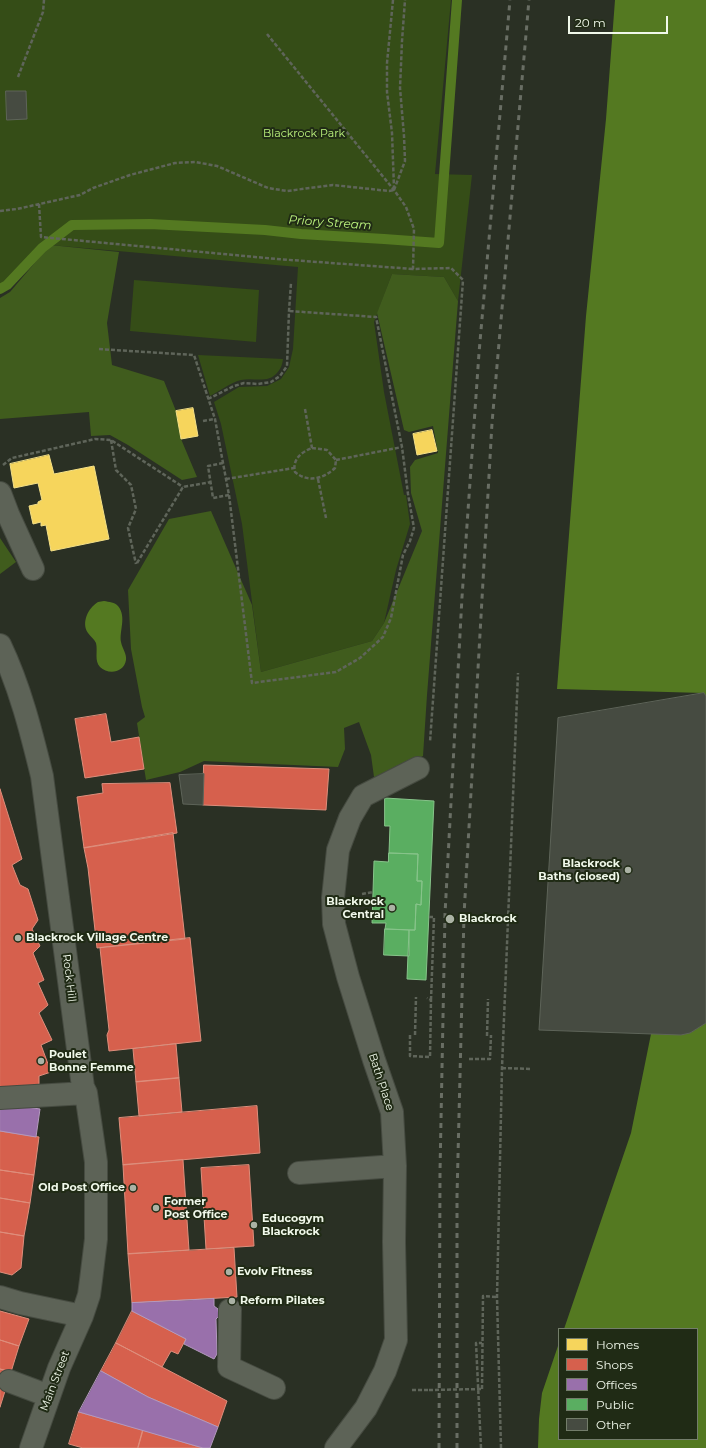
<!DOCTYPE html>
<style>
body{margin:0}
#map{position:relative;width:706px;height:1448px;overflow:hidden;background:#2a3024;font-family:Montserrat,sans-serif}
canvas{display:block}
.legend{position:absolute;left:558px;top:1328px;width:140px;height:112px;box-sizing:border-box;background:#202b15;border:1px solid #737d6a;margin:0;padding:5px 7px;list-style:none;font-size:12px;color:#f0f8ea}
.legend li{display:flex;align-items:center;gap:8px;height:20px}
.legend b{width:20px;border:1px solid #737d6a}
.scale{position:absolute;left:568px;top:16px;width:100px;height:18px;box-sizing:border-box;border:2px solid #f0f8ea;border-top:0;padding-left:5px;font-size:12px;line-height:14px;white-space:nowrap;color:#f0f8ea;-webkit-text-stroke:3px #202b15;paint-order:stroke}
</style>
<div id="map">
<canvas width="706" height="1448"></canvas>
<ul class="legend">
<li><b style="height:11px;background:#f6d55c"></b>Homes</li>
<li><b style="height:11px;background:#d6604d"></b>Shops</li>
<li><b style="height:11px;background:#9970ab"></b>Offices</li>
<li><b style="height:11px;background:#5aae61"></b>Public</li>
<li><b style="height:11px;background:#464b41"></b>Other</li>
</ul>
<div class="scale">20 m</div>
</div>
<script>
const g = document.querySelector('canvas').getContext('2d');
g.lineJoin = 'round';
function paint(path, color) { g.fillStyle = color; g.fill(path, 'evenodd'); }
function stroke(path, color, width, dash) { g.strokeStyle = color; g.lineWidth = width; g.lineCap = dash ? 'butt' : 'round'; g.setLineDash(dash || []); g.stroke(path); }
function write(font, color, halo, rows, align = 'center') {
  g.font = font + ' Montserrat,sans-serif'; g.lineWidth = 4; g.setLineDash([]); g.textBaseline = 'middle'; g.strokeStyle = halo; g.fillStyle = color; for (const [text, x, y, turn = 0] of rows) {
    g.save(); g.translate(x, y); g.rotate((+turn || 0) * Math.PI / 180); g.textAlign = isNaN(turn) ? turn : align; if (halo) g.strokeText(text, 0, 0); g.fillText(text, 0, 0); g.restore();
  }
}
paint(new Path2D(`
 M0,0H451L435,174L472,175L458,301L444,277L392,274L374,322L384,392L404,495H406L410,524L396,570L384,623L372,641L261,672L242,524L221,424L214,402L239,387L267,386L281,379L289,367L293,349L298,267L50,245L6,290L0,294Z
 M134,280L259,290L256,342L130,331Z
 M198,355L283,359C282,366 281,368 277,373C268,384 253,377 241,380C230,383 220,391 210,396Z`), '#354d17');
paint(new Path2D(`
 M50,245L119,252L107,323L112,365L164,381L176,411L181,439L197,477L182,480L128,445L110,435L91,436L89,412L0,419V298L10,292Z
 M392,274L444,277L458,301L427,695L423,756L381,776L374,777L371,755L359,722L344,728L345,749L338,767L204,761L180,772L146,780L137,723L145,717L142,707L131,649L128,590L169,519L211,511L252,605L261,672L372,641L384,623L422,531L411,493L410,467L415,460L438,453L433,426L409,432L404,430L377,313Z
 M0,538L16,562L0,574Z`), '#405c1d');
paint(new Path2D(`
 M615,0H706V696L704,693L557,689L586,316L606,119Z
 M104,601C109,602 115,602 118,606C127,617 119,631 121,642C122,648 127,654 126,660C124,673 108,675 100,667C94,661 98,651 96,643C94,639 91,637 88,633C81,623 88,608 98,602Z
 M706,1023V1448H538L539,1419L542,1393L559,1343V1439H697V1329H564L631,1133L651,1034L690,1033Z`), '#547921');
const homes = new Path2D(`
 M193,408L198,436L181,439L176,411Z
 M432,430L437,451L417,455L413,434Z
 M49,455L54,474L94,466L109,539L51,551L46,525L41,526V522L33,524L29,506L38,504V502L42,500L38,483L14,488L10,464Z`);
paint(homes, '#f6d55c');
stroke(homes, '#f4e087', 1);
const shops = new Path2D(`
 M106,714L111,742L139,737L144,769L85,778L75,719Z
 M204,765L329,769L326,810L203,805Z
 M170,783L177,833L84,848L77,797L103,793L102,784Z
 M0,789L22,859L12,865L20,885L28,889L38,920L32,929L40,946L33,953L44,980L38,983L48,1005L39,1013L52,1040L41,1045L51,1072L39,1076V1095L0,1090Z
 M173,833L185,939L97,948L88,868L84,848Z
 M190,938L201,1041L109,1051L107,1035L109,1030L100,948Z
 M176,1044L179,1078L136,1082L133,1049Z
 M179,1078L182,1112L139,1116L136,1082Z
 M257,1106L260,1153L123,1165L119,1118Z
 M0,1131L39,1137L34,1175L0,1170Z
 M183,1160L189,1250L128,1254L123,1165Z
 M249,1165L254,1246L206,1249L201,1168Z
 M0,1170L34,1175L30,1203L0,1198Z
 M0,1198L30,1203L24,1236L0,1232Z
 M0,1232L24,1236L21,1268L12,1275L0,1272Z
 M234,1248L237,1297L132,1303L128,1254Z
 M0,1311L29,1319L19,1346L0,1340Z
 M132,1311L186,1339L178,1354L171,1351L162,1367L116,1343Z
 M0,1340L19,1346L11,1372L0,1369Z
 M116,1343L227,1401L218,1427L148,1397L101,1371Z
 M0,1369L11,1372L0,1407Z
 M79,1412L143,1430L138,1448H83L69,1444Z
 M143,1430L203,1448H138Z`);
paint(shops, '#d6604d');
stroke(shops, '#de8e7c', 1);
const offices = new Path2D(`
 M0,1103L40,1109L36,1137L0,1131Z
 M214,1299V1306L218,1309L219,1316L216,1319L217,1354L214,1359L184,1344L186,1339L132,1311V1303Z
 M101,1371L148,1397L218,1427L210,1448H203L79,1412Z`);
paint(offices, '#9970ab');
stroke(offices, '#b399be', 1);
const public = new Path2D(`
 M385,798L434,801L426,980L407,979L409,930H415L416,904L421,905L422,881H417L418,854L389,853L390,826H385Z
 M389,853L418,854L417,881H422L421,905L416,904L415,930L385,929L386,923H372L374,861L388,862Z
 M385,929L409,930V956L384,955Z`);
paint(public, '#5aae61');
stroke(public, '#87c48a', 1);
stroke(new Path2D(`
 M0,289L7,285L42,248L72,225L150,224L265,230L301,234L384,239L439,243L457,0`), '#547921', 10);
const building = new Path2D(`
 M6,91H26L27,119L7,120Z
 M704,693L706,696V1023L690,1033L681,1035L539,1030L558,718Z
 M204,774L203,805L183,804L179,775Z`);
paint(building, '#464b41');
stroke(building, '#5e6459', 1);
const minor = new Path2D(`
 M0,493L8,514L33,569
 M0,645C20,687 31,731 42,776L83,1087L86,1093L96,1162V1239L91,1280L89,1295L82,1316L59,1368L31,1448
 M0,1098L86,1093
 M299,1173L395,1166
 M0,1297L20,1303L82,1316
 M230,1310L229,1367L274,1388
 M9,1381L49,1396
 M336,1448L366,1408L385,1371L396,1340L394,1242L395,1166L392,1112L374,1060L348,977L334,924L333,898L338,850L350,818L363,796L418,768`);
stroke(minor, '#464b41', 24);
stroke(new Path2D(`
 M393,0L387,63V92L392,133L394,188
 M267,34L394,190L406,207L414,229L413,269L451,268L463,280L430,742
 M18,77L43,12L44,0
 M394,190L405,161L404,136L400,88L402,41L405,0
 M39,204L41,237L277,259L413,269
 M0,211L17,209L80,195L93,188L130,175L175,163L195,162L217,166L268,188L287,191L333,185L389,191L394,190
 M99,349L194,355L215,419L223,463L229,495L252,683L336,672L360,658L383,637L391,618L403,555L410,541L414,528L408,494L402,447L376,317L289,311
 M208,399L234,386L244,383L258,384L271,382L280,376L287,366L289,311L291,283
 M305,409L312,448
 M203,421L215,419
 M111,440L116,470L131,485L136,509L128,528L136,564
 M312,448L327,450L336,460L335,468C323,479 308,483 295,472C292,460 301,452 312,448Z
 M336,460L402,447
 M223,463L208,466L213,498L229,495
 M3,465L12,458L95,439L111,440L183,487
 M226,479L294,468
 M318,479L326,518
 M137,563L183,487L211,482
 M362,894L373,892
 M429,917H434L431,1000
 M410,1035V1056L430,1057L431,1000L427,998
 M415,1035L416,997
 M487,1036L488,999
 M469,1059H490L491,1035
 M502,1068L531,1069
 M482,1389L483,1296L497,1297
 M412,1390H429
 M481,1448L476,1343H482
 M501,1448L497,1297L502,1068L518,673`), '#5f655a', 2.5, [4, 2]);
stroke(minor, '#5d6357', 22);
stroke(new Path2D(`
 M439,1448L440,1172L445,914L462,597L479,353L510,0
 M457,1448V1196L464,915L492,423L529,0`), '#696e64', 3, [5, 5]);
stroke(new Path2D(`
 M429,1390L482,1389`), '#5f655a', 2.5, [4, 2]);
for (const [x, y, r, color] of [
 [628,870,4,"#abb2a5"],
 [392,908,4,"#abb2a5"],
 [450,919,5,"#abb2a5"],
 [18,938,4,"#abb2a5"],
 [41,1061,4,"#abb2a5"],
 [133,1188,4,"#abb2a5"],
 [156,1208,4,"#abb2a5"],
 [254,1225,4,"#abb2a5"],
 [229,1272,4,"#abb2a5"],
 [232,1301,4,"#abb2a5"]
]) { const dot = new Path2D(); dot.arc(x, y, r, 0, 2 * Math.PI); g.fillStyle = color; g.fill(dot); stroke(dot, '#202b15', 1.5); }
write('11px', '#bdf57e', '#202b15', [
 ["Blackrock Park",304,134]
]);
write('bold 11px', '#f0f8ea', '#202b15', [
 ["Blackrock",620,864,"right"],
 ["Baths (closed)",620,877,"right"],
 ["Blackrock",384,902,"right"],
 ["Central",384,915,"right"],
 ["Blackrock",459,919],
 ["Blackrock Village Centre",26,938],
 ["Poulet",49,1055],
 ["Bonne Femme",49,1068],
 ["Old Post Office",125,1188,"right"],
 ["Former",164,1202],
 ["Post Office",164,1215],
 ["Educogym",262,1219],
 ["Blackrock",262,1232],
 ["Evolv Fitness",237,1272],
 ["Reform Pilates",240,1301]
], 'left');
write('11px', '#f0f8ea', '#202b15', [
 ["Rock Hill",69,978,83],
 ["Bath Place",381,1082,72],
 ["Main Street",55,1381,-69]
]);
write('italic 12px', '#bdf57e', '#202b15', [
 ["Priory Stream",330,223,4]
]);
</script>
